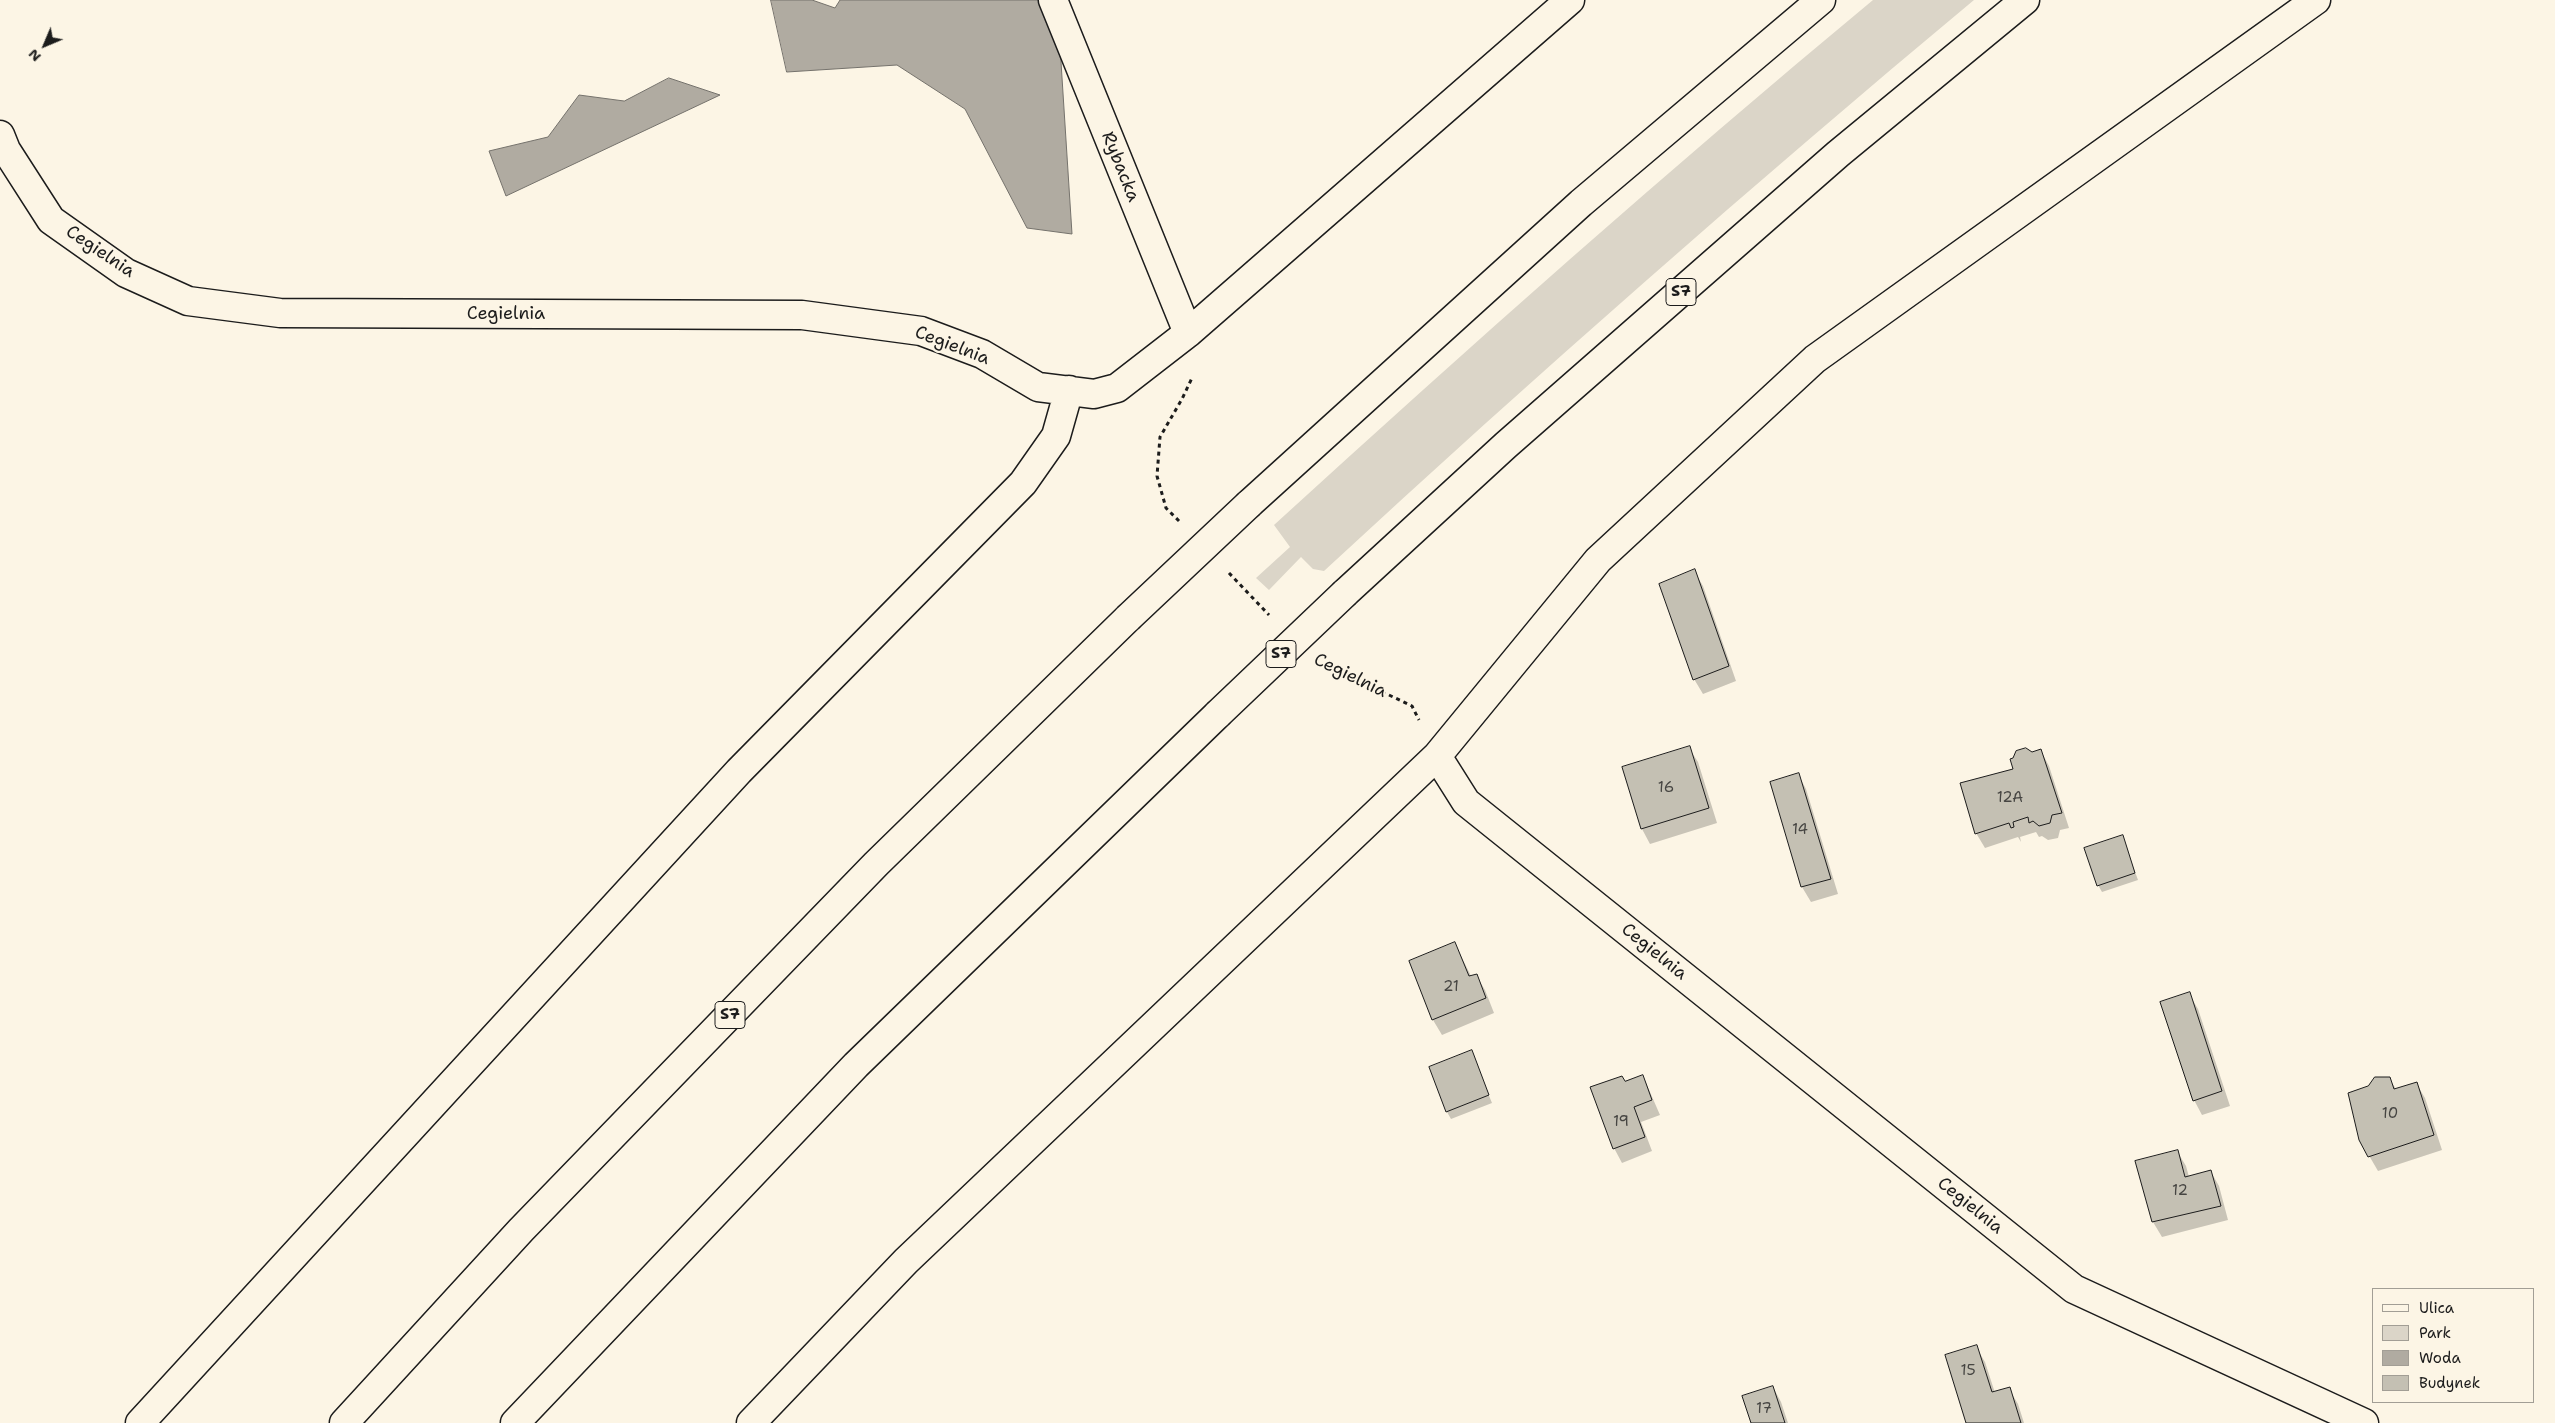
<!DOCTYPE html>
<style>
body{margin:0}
#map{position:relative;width:2555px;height:1423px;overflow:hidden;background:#fcf5e5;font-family:"Shantell Sans",sans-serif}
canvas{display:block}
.legend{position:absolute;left:2372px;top:1288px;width:162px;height:115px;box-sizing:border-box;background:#fcf5e5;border:1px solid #a29e95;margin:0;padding:6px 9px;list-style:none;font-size:15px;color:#1c1c1c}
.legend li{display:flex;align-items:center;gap:10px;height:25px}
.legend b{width:25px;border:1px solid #a29e95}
.north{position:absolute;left:20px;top:20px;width:50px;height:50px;-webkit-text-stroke:4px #fcf5e5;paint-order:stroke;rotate:225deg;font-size:14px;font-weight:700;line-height:20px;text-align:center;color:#1c1c1c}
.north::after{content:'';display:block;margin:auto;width:18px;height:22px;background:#1c1c1c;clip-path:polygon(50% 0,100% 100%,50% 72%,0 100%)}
</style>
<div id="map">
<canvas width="2555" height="1423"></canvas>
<ul class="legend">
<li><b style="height:6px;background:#fcf5e5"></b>Ulica</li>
<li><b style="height:14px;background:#dbd5c8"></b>Park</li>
<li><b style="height:14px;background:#b0aba1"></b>Woda</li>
<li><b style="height:14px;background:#c4c0b3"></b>Budynek</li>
</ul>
<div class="north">N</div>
</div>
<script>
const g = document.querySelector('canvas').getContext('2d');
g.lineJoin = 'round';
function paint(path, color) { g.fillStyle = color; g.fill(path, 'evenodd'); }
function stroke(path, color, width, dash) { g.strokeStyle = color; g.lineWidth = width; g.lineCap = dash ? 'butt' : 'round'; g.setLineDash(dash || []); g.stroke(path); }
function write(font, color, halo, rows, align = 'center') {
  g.font = font + ' "Shantell Sans",sans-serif'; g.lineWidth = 4.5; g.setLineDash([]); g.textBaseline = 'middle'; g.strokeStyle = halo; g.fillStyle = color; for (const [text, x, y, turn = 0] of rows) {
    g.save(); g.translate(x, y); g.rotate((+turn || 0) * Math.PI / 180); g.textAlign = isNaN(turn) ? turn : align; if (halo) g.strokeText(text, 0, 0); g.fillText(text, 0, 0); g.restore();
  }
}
paint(new Path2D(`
 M1873,0H1974C1752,185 1536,375 1324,571L1313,569L1301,557L1269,590L1256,578L1290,547L1274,525C1470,346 1669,169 1873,0Z`), '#dbd5c8');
const water = new Path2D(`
 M771,0H812L835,8L840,0H1042L1058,15L1072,234L1027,228L965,109L897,65L787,72Z
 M669,78L720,95L506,196L489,151L548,137L579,95L624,101Z`);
paint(water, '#b0aba1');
stroke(water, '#75726c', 1);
paint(new Path2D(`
 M1694,571L1703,586L1736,681L1703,694L1694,679Z
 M1689,748L1698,762L1717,823L1650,844L1642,829L1623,768Z
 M2041,751L2049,766L2069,828L2060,830L2058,838L2048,840L2042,836L2039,837L2036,832L2020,837L2021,842L2018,837L1985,848L1976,833L2014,770L2032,754Z
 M1798,774L1806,789L1838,894L1811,902L1802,887L1771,783Z
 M2122,836L2138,880L2102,892L2098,885Z
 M1455,944L1471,976L1476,975L1485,990L1494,1013L1442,1035L1433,1020L1410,961Z
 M2189,994L2198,1009L2230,1106L2202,1115L2194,1100Z
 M1471,1052L1492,1103L1451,1119L1447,1112Z
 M1643,1076L1660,1115L1641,1122L1652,1151L1622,1163L1614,1148L1625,1083Z
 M2389,1078L2396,1089L2416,1083L2425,1098L2442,1150L2378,1171L2360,1140Z
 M2177,1151L2186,1166L2189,1177L2211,1172L2219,1186L2228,1220L2162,1237L2153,1222L2136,1162Z
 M1976,1347L1985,1362L1995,1393L2009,1389L2018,1404L2024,1423H1967Z
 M1773,1387L1781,1402L1788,1423H1752Z`), '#0003');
const building = new Path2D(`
 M1695,569L1729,666L1693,680L1659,584Z
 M1690,746L1709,808L1641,829L1622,767Z
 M2026,748L2032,752L2041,749L2062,813L2052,815L2050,823L2039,826L2033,821L2029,823L2028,817L2013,822L2014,827L2011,828L2009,823L1975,834L1960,783L2013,769L2010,759L2013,758L2016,751Z
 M1799,773L1831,879L1801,887L1770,782Z
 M2123,835L2135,873L2097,886L2084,848Z
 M1455,942L1469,976L1477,974L1486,998L1432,1020L1409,961Z
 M2190,992L2222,1091L2193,1101L2160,1002Z
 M1472,1050L1489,1095L1446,1112L1429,1067Z
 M1643,1075L1652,1100L1634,1107L1645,1137L1613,1149L1590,1087L1622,1076L1625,1081Z
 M2375,1077H2390L2394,1089L2417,1082L2434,1135L2368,1157L2359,1140L2348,1093L2368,1086Z
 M2178,1150L2185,1177L2211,1170L2221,1206L2152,1222L2135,1161Z
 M1977,1345L1992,1392L2010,1387L2021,1423H1966L1945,1355Z
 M1773,1386L1785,1423H1751L1742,1396Z`);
paint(building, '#c4c0b3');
stroke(building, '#1c1c1c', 1);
const minor = new Path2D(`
 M1053,0L1188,333
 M0,135L6,150L51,220L126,273L188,301L280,313L802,315L921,331L982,354L1038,387L1094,394L1117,388L1188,333L1570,0
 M1437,756L1466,802L2074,1289L2364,1423
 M140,1423L739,771L1023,483L1056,436L1069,390
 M751,1423L906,1261L1437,756L1598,560L1815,359L2316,0`);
const highway = new Path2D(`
 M1249,504L1581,203L1821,0
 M1345,593L1506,445L1838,154L2025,0
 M344,1423L521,1230L876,864L1128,618
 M515,1423L856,1065L1218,714`);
stroke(minor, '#1c1c1c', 31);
stroke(highway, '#1c1c1c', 31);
stroke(new Path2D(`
 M1179,521L1166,508L1157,476L1160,437L1182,399L1192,378
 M1229,573L1269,615
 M1324,664L1412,706L1419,720`), '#1c1c1c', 3, [4, 4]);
stroke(minor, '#fcf5e5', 28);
stroke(highway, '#fcf5e5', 28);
const highwayBridge = new Path2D(`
 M1128,618L1249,504
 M1218,714L1345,593`);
stroke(highwayBridge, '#1c1c1c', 31, []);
stroke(highwayBridge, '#fcf5e5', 28);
write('15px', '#464542', null, [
 ["16",1666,788],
 ["12A",2010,798],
 ["14",1800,830],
 ["21",1451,987],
 ["10",2390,1114],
 ["19",1621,1122],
 ["12",2180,1191],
 ["15",1968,1371],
 ["17",1764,1409]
]);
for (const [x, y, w] of [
 [1681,292,30],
 [1281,654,30],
 [730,1015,30]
]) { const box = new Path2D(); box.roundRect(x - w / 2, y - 13.5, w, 27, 4); g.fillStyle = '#fcf5e5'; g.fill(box); stroke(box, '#1c1c1c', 1); }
write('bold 16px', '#1c1c1c', null, [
 ["S7",1681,292],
 ["S7",1281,654],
 ["S7",730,1015]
]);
write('18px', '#1c1c1c', '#fcf5e5', [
 ["Rybacka",1120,167,68],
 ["Cegielnia",100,252,34],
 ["Cegielnia",506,314],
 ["Cegielnia",952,346,21],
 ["Cegielnia",1350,676,26],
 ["Cegielnia",1654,952,39],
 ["Cegielnia",1970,1206,39]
]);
</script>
